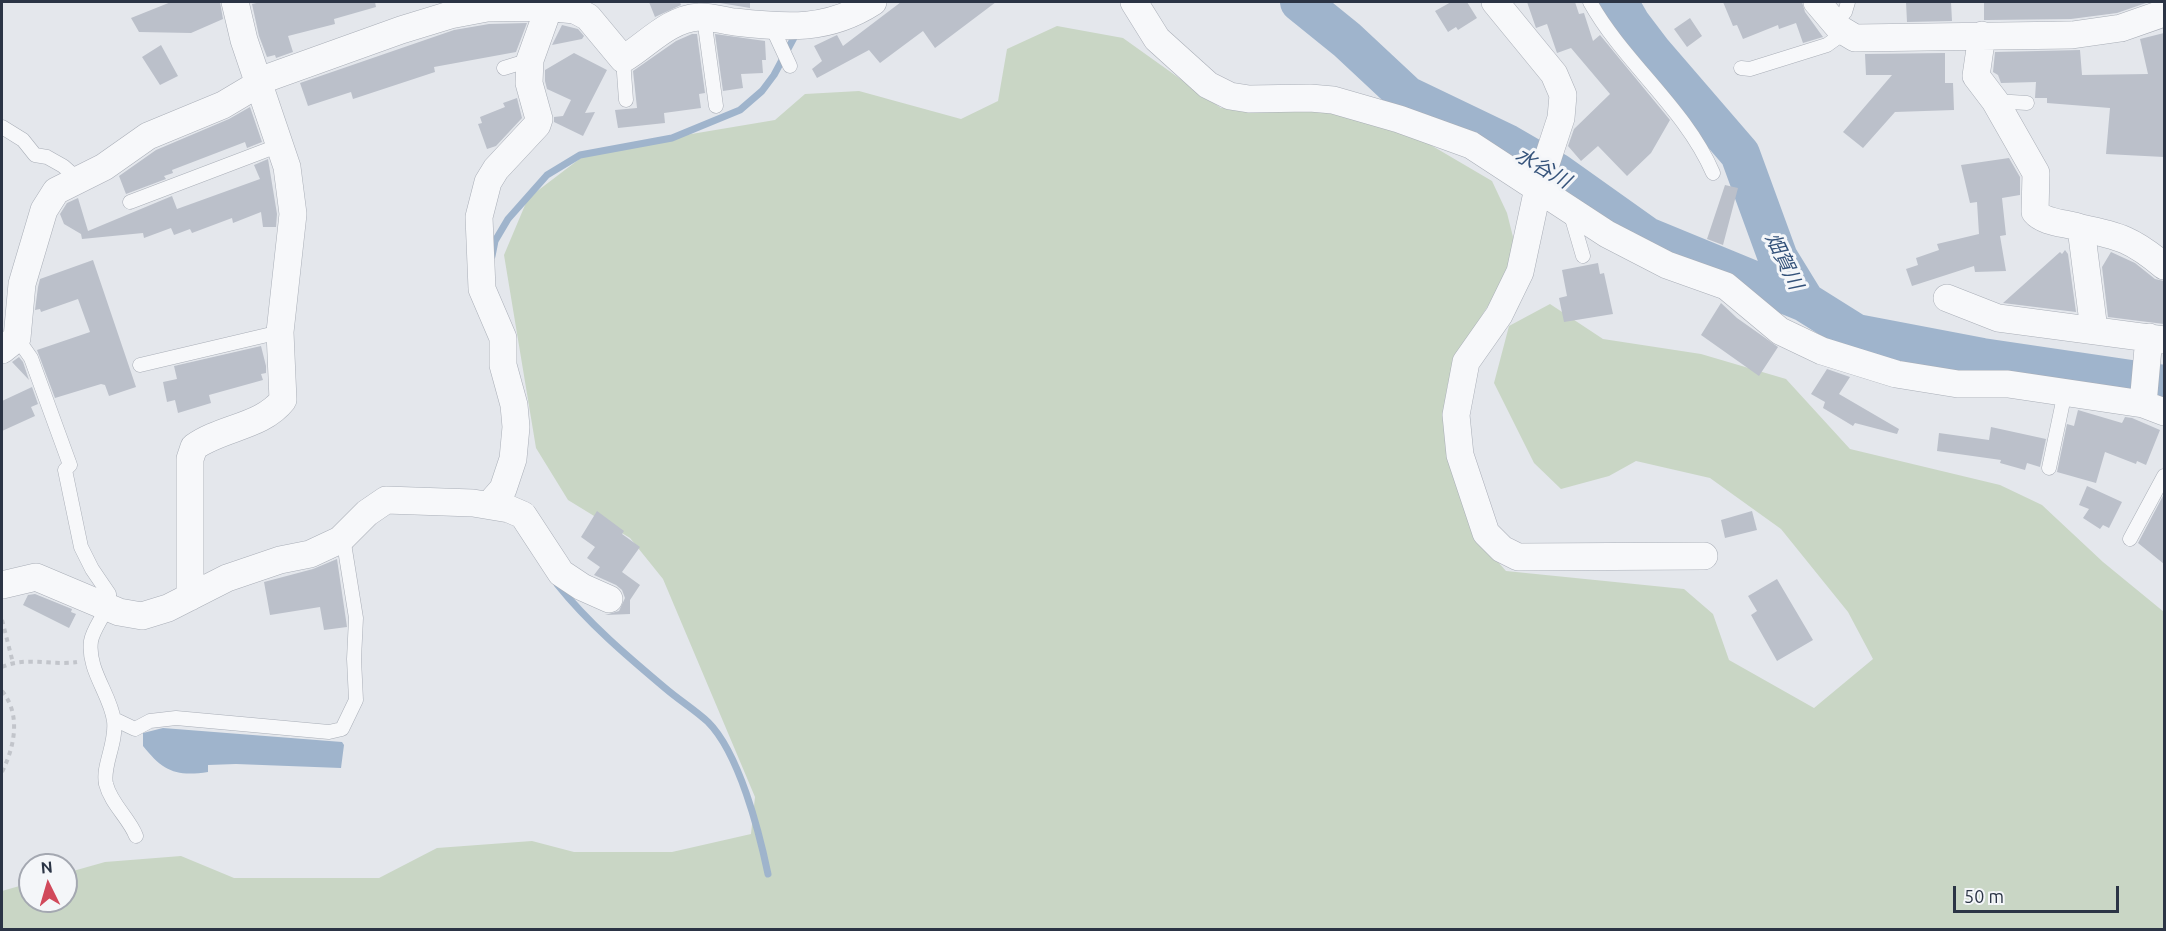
<!DOCTYPE html>
<meta charset="utf-8">
<style>
body{margin:0}
#map{position:relative;width:2166px;height:931px;overflow:hidden;background:#e4e7ec;font-family:Ubuntu,sans-serif}
canvas{display:block}
.frame{position:absolute;inset:0;border:3px solid #2b3445;pointer-events:none}
.north{position:absolute;left:18px;top:853px;width:60px;height:60px;box-sizing:border-box;background:#f4f6f9;border:2px solid #a4a8b1;border-radius:50%;rotate:355deg;font-size:16px;font-weight:700;line-height:24px;text-align:center;color:#2b3445}
.north::after{content:'';display:block;margin:auto;width:21px;height:27px;background:#d1495b;clip-path:polygon(50% 0,100% 100%,50% 72%,0 100%)}
.scale{position:absolute;left:1953px;top:886px;width:166px;height:27px;box-sizing:border-box;border:3px solid #2b3445;border-top:0;padding-left:8px;font-size:18px;line-height:21px;white-space:nowrap;color:#2b3445;-webkit-text-stroke:4px #f4f6f9;paint-order:stroke}
</style>
<div id="map">
<canvas width="2166" height="931"></canvas>
<div class="frame"></div>
<div class="north">N</div>
<div class="scale">50 m</div>
</div>
<script>
const g = document.querySelector('canvas').getContext('2d');
g.lineJoin = 'round';
function paint(path, color) { g.fillStyle = color; g.fill(path, 'evenodd'); }
function stroke(path, color, width, dash) { g.strokeStyle = color; g.lineWidth = width; g.lineCap = dash ? 'butt' : 'round'; g.setLineDash(dash || []); g.stroke(path); }
function write(font, color, halo, rows, align = 'center') {
  g.font = font + ' Ubuntu,"Noto Sans JP",sans-serif'; g.lineWidth = 6; g.setLineDash([]); g.textBaseline = 'middle'; g.strokeStyle = halo; g.fillStyle = color; for (const [text, x, y, turn = 0] of rows) {
    g.save(); g.translate(x, y); g.rotate((+turn || 0) * Math.PI / 180); g.textAlign = isNaN(turn) ? turn : align; if (halo) g.strokeText(text, 0, 0); g.fillText(text, 0, 0); g.restore();
  }
}
paint(new Path2D(`
 M1057,26L1123,38L1221,108L1301,110L1334,104L1417,137L1492,181L1507,213L1515,245L1506,277L1479,320L1447,386L1446,456L1454,468L1475,536L1506,571L1684,589L1713,614L1729,660L1814,708L1873,659L1848,612L1781,529L1710,478L1636,461L1609,476L1561,489L1534,463L1494,383L1509,326L1550,304L1603,339L1701,354L1786,379L1850,449L2000,485L2042,505L2103,562L2164,612V929L2,930V891L30,883V901H66V873L105,862L181,856L234,878H379L437,848L532,841L574,852H672L751,834L755,797L663,579L630,538L568,500L536,448L504,255L528,198L590,151L775,120L805,94L859,91L961,119L998,101L1007,49Z`), '#c9d6c5');
paint(new Path2D(`
 M163,728L342,742L344,745L341,768L236,764L208,765V772C176,777 163,771 143,746V733Z`), '#9fb4cc');
stroke(new Path2D(`
 M492,256L495,241L508,219L547,175L580,155L672,138L740,110L762,91L774,75L797,32
 M557,584C588,623 627,656 665,688C679,700 695,710 708,722C739,753 759,831 768,874`), '#9fb4cc', 7);
stroke(new Path2D(`
 M1300,2L1347,40L1407,96L1507,144L1557,173L1647,237L1805,302L1856,334L1982,358L2164,385
 M1618,2L1630,23L1652,52L1740,154L1778,258L1805,302`), '#9fb4cc', 40);
paint(new Path2D(`
 M171,2H220L223,19L191,33L139,32L131,18Z
 M261,2H375L376,7L334,19L335,24L288,36L293,52L276,58L275,55L267,57L259,36L252,4Z
 M649,2H680L681,5L655,17Z
 M720,2H750V8L720,3Z
 M901,2H996L935,48L923,31L880,63L869,50L817,78L812,69L822,61L814,46L837,35L843,46Z
 M1451,2H1467L1477,18L1458,30L1456,27L1448,32L1435,11Z
 M1527,2H1575L1579,14L1584,13L1593,41L1600,35L1670,120L1651,153L1627,176L1598,146L1581,161L1568,146L1574,129L1610,94L1571,48L1557,53L1547,24L1536,28Z
 M1723,2H1802L1805,12L1823,37L1803,43L1796,23L1779,29L1778,25L1743,39L1737,25L1733,26Z
 M1906,2H1951L1952,21L1907,22Z
 M1984,2H2149L2117,13L2071,19L1987,20H1984Z
 M1690,18L1702,36L1687,47L1674,29Z
 M527,23L516,52L434,67L435,72L353,99L351,92L308,106L300,83L454,30L489,24Z
 M562,25L578,29L584,36L582,39L552,45Z
 M2164,33V157L2106,154L2110,108L2047,103V98H2035L2036,82L2001,83L1998,75L1993,72L1995,52L2080,50L2082,75L2148,74L2140,39Z
 M692,34H697L705,93L699,94L701,108L664,113L665,123L618,128L615,110L637,108L633,71L676,41Z
 M715,34L765,41L766,60H762L763,73L741,74L743,88L723,91Z
 M161,45L178,76L160,85L142,57Z
 M574,53L607,70L585,113L595,112L583,136L554,122V117L563,116L571,100L547,89L545,81V70Z
 M1945,53V83H1953L1954,110L1895,112L1863,148L1843,132L1892,75H1866L1865,54Z
 M517,98L522,118L496,146L487,149L478,124L482,123L480,117L505,107L503,103Z
 M250,107L262,142L247,148L245,142L172,170L173,173L164,176L166,179L126,194L119,176L156,150L229,119Z
 M2009,158L2020,177V195L2002,198L2006,235L2000,236L2006,271L1975,272L1974,266L1912,286L1906,269L1918,265L1916,258L1939,250L1937,244L1979,234L1977,202L1970,203L1961,165Z
 M268,159L277,214L276,227H263L261,212L233,223L232,218L192,233L190,229L174,235L171,228L144,238L143,233L82,239L81,234L64,224L60,214L67,203L78,198L88,231L172,196L177,209L260,179L254,165Z
 M1725,185L1738,188L1723,245L1707,239Z
 M2065,250L2068,254L2076,312L2003,303L2060,252L2062,254Z
 M2111,252L2135,263L2155,279L2164,281V324L2108,317L2102,267Z
 M93,260L136,387L109,396L105,385L101,384L55,398L37,350L90,332L78,299L41,312L40,309L35,310L38,287L40,279Z
 M1598,263L1600,274L1604,273L1613,314L1564,322L1559,298L1567,296L1562,270Z
 M1721,303L1737,318L1778,347L1759,376L1701,335Z
 M261,346L266,366V373L261,374L263,380L209,395L211,403L178,413L175,400L167,402L163,382L177,379L174,366Z
 M19,357L23,362L29,380L12,362Z
 M1827,369L1850,377L1839,394L1899,429L1897,434L1855,423L1853,426L1823,408L1825,402L1811,394Z
 M32,387L38,404L31,407L35,416L2,431V401Z
 M2078,410L2122,423L2125,417L2132,418L2160,430L2146,465L2137,461L2136,464L2105,452L2096,483L2057,472L2067,424L2074,426Z
 M1991,427L2046,439L2040,467L2027,463L2025,470L2000,463L2001,460L1937,451L1939,433L1989,440Z
 M2087,486L2122,502L2109,528L2103,525L2100,529L2083,518L2089,509L2079,505Z
 M2164,494V564L2138,543Z
 M597,511L624,531L622,534L640,547L622,572L640,585L630,600V614L605,615L619,611L625,598L622,590L616,585L594,575L600,567L587,558L595,547L581,537Z
 M1752,511L1757,530L1725,538L1721,520Z
 M337,559L347,627L324,630L320,607L270,615L264,582L313,569Z
 M1777,579L1813,640L1777,661L1751,615L1757,611L1748,596Z
 M35,594L72,609L71,612L76,614L69,628L23,605L28,595Z`), '#bbc0ca');
const service = new Path2D(`
 M1590,2C1624,63 1685,108 1713,173
 M704,18L716,106
 M1835,21L1845,12L1848,2
 M771,25L790,66
 M623,59L626,100
 M504,68L530,60
 M1741,68L1750,69L1827,45L1845,32
 M1995,101L2027,103
 M2,127L23,140L35,155L47,157L63,166L79,180
 M130,202L280,145
 M1571,215L1583,256
 M17,338L31,358L70,465L65,470L81,547L92,569L109,594C110,611 94,625 91,641C87,670 111,695 114,721C117,743 102,766 106,784C111,804 129,818 136,836
 M140,365L280,332
 M2049,468L2065,392
 M2130,539L2164,476
 M114,719L135,729L150,721L176,718L329,732L342,729L356,700L354,659L356,618L343,537`);
const minor = new Path2D(`
 M1134,2L1157,39L1208,85L1230,96L1249,99L1310,98L1333,100L1399,119L1471,145L1607,234L1667,265L1726,286L1780,331L1822,351L1896,374L1958,384H2008L2143,404L2164,412
 M1495,2L1554,74L1563,95L1561,118L1538,188L1520,272L1499,315L1466,362L1456,415L1460,455L1486,533L1502,549L1518,557L1704,556
 M1817,2L1840,29L1855,38L2072,35L2121,28L2164,13
 M1982,35L1976,76L1995,101L2036,173L2035,212C2044,223 2067,223 2081,228L2094,330
 M2081,228C2120,236 2133,240 2164,266
 M1947,298L1998,318L2164,340
 M2,350L17,338L22,284L44,210L56,191L104,167L148,136L223,105L270,77L401,30L450,15L487,8L544,7L575,10L588,17L623,59C647,45 668,19 699,17C710,16 724,21 735,22C787,28 828,31 873,2
 M2143,404L2149,337
 M489,505L503,489L513,459L516,427L514,405L503,365V338L482,289L479,217L488,182L496,169L537,125L539,119L529,83L530,60L549,7
 M2,585L36,577L119,612L142,616L168,608L227,578L280,560L310,554L340,540L367,513L386,500L473,503L509,509L523,515L561,573L582,587L609,599
 M190,597V459L194,447C222,427 262,427 283,400L280,332L293,214L287,167L244,40L235,2`);
stroke(service, '#a9aeb7', 15);
stroke(minor, '#a9aeb7', 28);
stroke(new Path2D(`
 M2,620L13,663
 M2,667C27,656 52,666 77,662
 M2,691C21,714 15,746 2,772`), '#c2c5cb', 4, [4.5, 4.5]);
stroke(service, '#f7f8fa', 14);
stroke(minor, '#f7f8fa', 27);
write('italic 20px', '#34527a', '#f4f6f9', [
 ["水谷川",1543,168,30],
 ["畑賀川",1784,261,64]
]);
</script>
